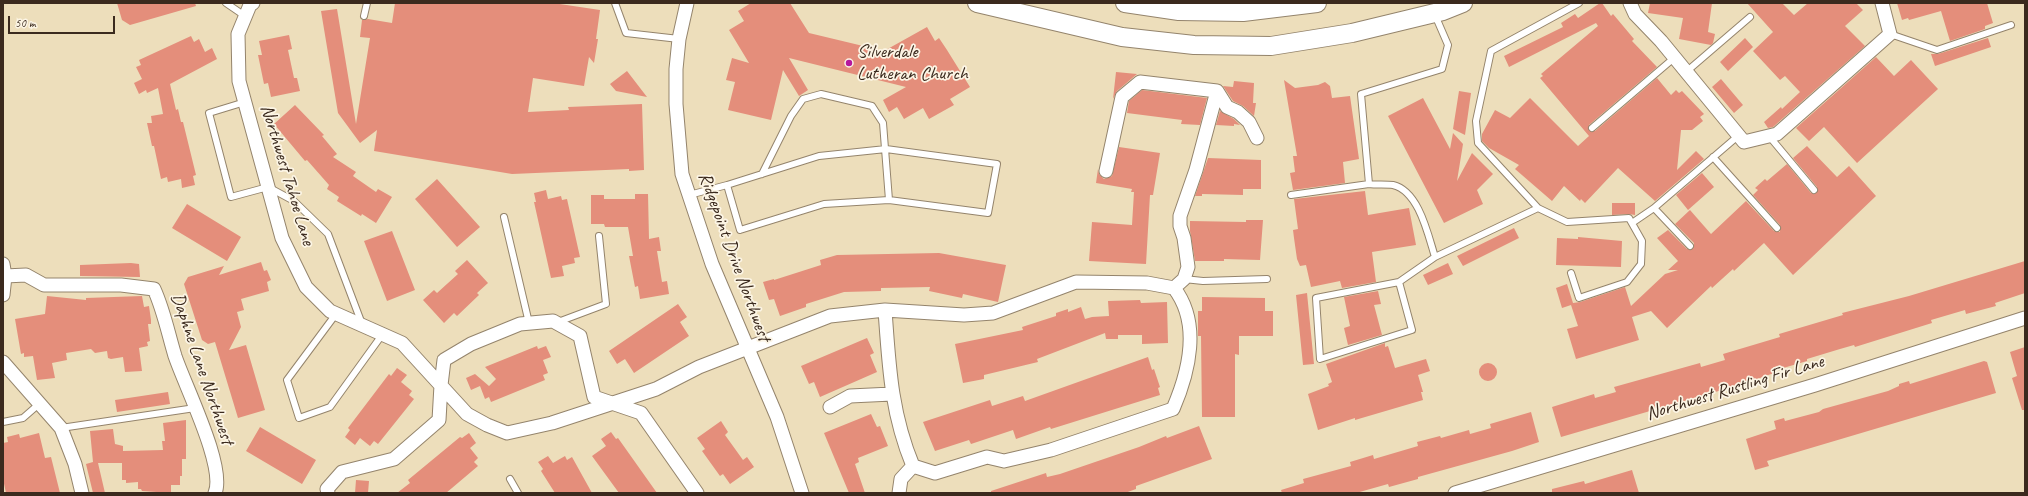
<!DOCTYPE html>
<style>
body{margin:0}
#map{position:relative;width:2028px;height:496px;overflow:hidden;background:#eddebb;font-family:Caveat,sans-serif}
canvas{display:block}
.frame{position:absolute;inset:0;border:4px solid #3b2a1e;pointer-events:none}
.scale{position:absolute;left:8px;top:16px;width:107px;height:18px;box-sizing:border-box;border:2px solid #3b2a1e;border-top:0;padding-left:5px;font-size:12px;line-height:14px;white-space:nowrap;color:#3b2a1e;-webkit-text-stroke:3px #fcf5e5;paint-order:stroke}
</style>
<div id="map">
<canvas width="2028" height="496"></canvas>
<div class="frame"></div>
<div class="scale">50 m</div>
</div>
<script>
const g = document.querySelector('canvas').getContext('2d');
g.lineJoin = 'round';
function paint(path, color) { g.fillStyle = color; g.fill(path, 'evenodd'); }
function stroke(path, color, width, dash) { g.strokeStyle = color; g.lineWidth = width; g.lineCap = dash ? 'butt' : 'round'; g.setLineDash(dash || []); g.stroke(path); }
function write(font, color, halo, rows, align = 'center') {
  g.font = font + ' Caveat,sans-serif'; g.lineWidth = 3.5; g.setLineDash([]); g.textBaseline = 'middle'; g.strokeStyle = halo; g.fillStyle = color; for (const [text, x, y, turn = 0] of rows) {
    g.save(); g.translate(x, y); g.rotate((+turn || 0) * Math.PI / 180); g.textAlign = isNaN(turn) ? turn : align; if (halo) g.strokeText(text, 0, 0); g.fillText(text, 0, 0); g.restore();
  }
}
paint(new Path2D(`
 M117,3H195L196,6L130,25L122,20Z
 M395,3H553L600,10L596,39H598L594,63L589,57L584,86L533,78L528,112L569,110L568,107L642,104L644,170L629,171V169L512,174L374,151L377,130L360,143L338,113L321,11L337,9L356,124L370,38L360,37L362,20L368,19L392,23Z
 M751,3H790L809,33L884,51L927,27L935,41L939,38L947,50L970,87L950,99L954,105L929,119L923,108L904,119L897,107L889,112L883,100L906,87L789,58L808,90L799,96L783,70L771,120L728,110L735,82L726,80L732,58L749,63L729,30L744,21L738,11Z
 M1600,3H1602L1611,16L1613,14L1634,39L1632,41L1657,67L1589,125V131H1595L1657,78L1671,95L1676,90L1679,93L1682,91L1704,114L1700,117L1703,121L1692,130H1681L1677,170L1696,151L1704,159L1655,201L1618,168L1585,203L1581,199L1580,201L1564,186L1552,201L1515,169L1519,165L1489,148L1482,141V134L1495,110L1510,118L1530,98L1578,146L1589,136L1540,78L1543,76L1541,74L1598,26L1596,23L1509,67L1504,56L1563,27L1561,23L1575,14L1578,18Z
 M1650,3H1712L1708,32L1715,34L1713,43L1711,45L1679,39L1683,18L1648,13Z
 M1747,3H1782L1794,15L1808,3H1856L1863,10L1845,26L1865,46L1773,127L1768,128L1764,122L1781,107L1782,109L1800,92L1785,76L1780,80L1753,51L1773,32Z
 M1897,3H1987L1993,23L1985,26V29L1950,41L1941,11L1909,20L1908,18L1902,20Z
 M289,35L292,49L288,50L294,78H297L300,91L271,97L268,83L264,84L258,55H262L259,41Z
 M191,36L194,42L199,39L205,52L212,48L217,59L170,84L176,110L178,109L181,122H183L196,175L193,176L195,185L182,188L181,179L168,182L167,177L161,179L154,146H152L147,123H152L151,116L163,114L158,88L147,93L146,90L139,94L134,83L142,79L136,67L141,65L139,60Z
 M1745,38L1753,47L1728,71L1720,62Z
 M1988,38L1991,47L1935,66L1931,54H1938Z
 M1876,57L1894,76L1911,60L1938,89L1857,163L1824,127L1809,141L1796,128Z
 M627,71L647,97L616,91L610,84Z
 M1116,72L1137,74L1117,91L1113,99Z
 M1721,79L1743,105L1734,113L1712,87Z
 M1284,80L1295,88L1318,85L1325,82L1330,86L1332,98L1350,96L1359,159L1343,162L1345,183L1293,190L1290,173L1295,172L1293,156H1297Z
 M1234,81L1254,83L1253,103H1256L1254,116L1243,106L1233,101L1223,86L1233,87Z
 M1142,90L1207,98L1200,125L1181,124L1182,120L1127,113L1129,101Z
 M1459,91L1471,93L1465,135L1453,129Z
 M1423,98L1450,149L1453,133L1463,144L1457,181L1472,153L1493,174L1477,190L1483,204L1444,223L1388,116Z
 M295,105L324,135L322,136L337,154L333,157L356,172L353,176L376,192L378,189L392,197L376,223L362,214L361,216L337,201L339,197L327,189L329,185L307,160L305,161L274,124Z
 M1220,111L1234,119L1240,125L1234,124V126L1216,125Z
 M1807,146L1837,177L1849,166L1876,196L1809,260L1793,275L1764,243L1734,271L1733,269L1712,288L1711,286L1667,328L1651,311L1632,317L1639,340L1576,359L1567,329L1578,326L1571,305L1562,308L1556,288L1567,284L1573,303L1580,302L1625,287L1631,306L1665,274L1678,270H1668L1678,261L1657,238L1668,230L1687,249H1693L1694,243L1675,224L1690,210L1711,234L1746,201L1774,231L1780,232V225L1753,195L1758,190L1755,188L1765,179L1767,181L1787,164L1811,193H1817V187L1793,158Z
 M1119,147L1160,153L1153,195H1150L1146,264L1089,261L1092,222L1132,225L1134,192H1131L1132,189L1096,183L1098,169L1099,174L1104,179L1112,176Z
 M1208,158L1261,160V189H1243V195L1202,194V196H1195Z
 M1702,173L1714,187L1688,210L1676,195Z
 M437,179L480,227L457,247L415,199Z
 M546,190L548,199L561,196L562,200L567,199L580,257L574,258L575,263L562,266L564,276L551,278L534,202H536L534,193Z
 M1365,191L1368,215L1409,208L1416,245L1372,252L1376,282L1342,288L1340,281L1311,287L1306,265L1300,266L1297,259L1294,238L1293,230L1298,229L1294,199Z
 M635,194H648L649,239L659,237L661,251H657L662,282L667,281L669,294L640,299L638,286L635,287L629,256H633L628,227H605L604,224H591V195H604V199H635Z
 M1612,203H1635V215L1629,214L1612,215Z
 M187,204L241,237L227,261L172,228Z
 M1246,220H1263L1260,260L1224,259V261H1195L1190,231V221L1246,222Z
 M1514,228L1519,238L1463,266L1457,256Z
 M392,231L415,290L387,301L364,241Z
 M1578,237L1622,241L1621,267L1556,265L1557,238L1578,239Z
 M939,253L1006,265L998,302L963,294L962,298L929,291L930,287L881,288V291L844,292L806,304V307L780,316L774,299L769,300L763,282L774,279V280L821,265L820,260L837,255Z
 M467,260L488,283L477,293L479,295L457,316L454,313L444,323L423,300L434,290L437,293L458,274L455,271Z
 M2025,261V293L1995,303L1996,306L1966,314L1965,310L1931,320L1932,323L1855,347L1854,345L1840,349L1807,359V361L1773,371L1774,373L1746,383L1561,437L1552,407L1594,394L1595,398L1616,392L1614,387L1700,363L1701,367L1725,360L1723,354L1780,337L1779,334L1843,315L1842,313L1909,296Z
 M261,262L264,271L267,270L271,280L267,282L269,291L241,299L244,310L237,312L241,327L229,350L246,345L265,410L238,418L215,342L208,344L202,340L184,284L188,277L224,266L219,275Z
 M131,263L139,264L140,277L80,276V265Z
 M1448,263L1453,274L1428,285L1423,275Z
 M1378,291L1381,304L1374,305L1382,335L1348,345L1344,328L1350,326L1344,297Z
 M1307,293L1314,364L1303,365L1296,295Z
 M47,296L86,300V298L142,296L144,307L149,306L151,320V324H148L150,341L147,342L148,346L139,348L142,371L125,372L123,357L111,359L108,358L107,351L95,353L91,349L66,353L67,360L52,363L55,378L37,380L33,356L24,357V353L21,354L15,319L45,314Z
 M1202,297L1265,298V311H1273V336H1239V355L1235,354V417H1202L1201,336H1198V311H1202Z
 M1140,300L1141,303L1167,302L1168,343L1142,344V335H1118V339H1106L1105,333L1037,359L1038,362L984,375V379L963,383L955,344L1023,330L1022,327L1056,316V313L1068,309V312L1081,307L1085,319L1092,317L1109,316L1108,301Z
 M678,304L687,317L680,322L689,336L634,373L625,359L617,364L609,351Z
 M867,338L874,353L870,355L877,372L820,397L814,382L809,384L801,366Z
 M1385,343V347L1388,346L1395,368L1426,359L1430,371L1418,375L1423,392H1421L1423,400L1355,420V418L1318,430L1308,394L1329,386L1328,384L1332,382L1326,364Z
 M537,346L538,349L546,346L551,357L543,360L548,373L543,375L545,380L491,402L489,397L485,399L480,386L471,390L466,378L475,374L489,386L496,379L485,367Z
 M2025,347V410H2022L2012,378L2017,376L2010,352Z
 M1148,357L1152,370L1154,369L1160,387L1158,388L1160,395L1051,429L1050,427L1016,439L1013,430L971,444L969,440L935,451L923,422L990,400L992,406L1023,396L1025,401Z
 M1984,361L1987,362L1996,393L1767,461L1769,466L1755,470L1746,439L1776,429L1774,421L1784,418L1785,421L1819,412L1823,409L1888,391L1899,386V384L1909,381L1910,384Z
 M1479 372a9 9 0 1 1 18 0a9 9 0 1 1-18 0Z
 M397,368L407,375L401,382L412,391L409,395L414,399L378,444L374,441L370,446L360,438L355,445L345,437L350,430L348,428L389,374L391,376Z
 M168,392L170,404L117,412L115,400Z
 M1531,412L1539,442L1512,451L1418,477V479L1389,487L1388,484L1356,493H1282L1281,490L1304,483L1303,479L1351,466L1350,462L1373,455L1374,459L1418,446L1417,442L1440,436L1441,438L1469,430L1470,434L1491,428L1490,424Z
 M871,414L877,427L880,426L888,446L858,458L859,462L855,464L865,493H849L824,433Z
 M186,420V459H182V476H180V485H171V493L142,491L141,489H138V482L126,483V480H122V463H98L105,493H93L86,464L93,462L90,431L113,429L115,444L123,446V451L163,450L162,441H165L163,423Z
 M721,421L728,432L725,435L743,460L747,457L754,467L730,484L723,474L720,476L702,451L705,449L697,438Z
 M1199,426L1212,459L1136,486V489L1125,493H991V491L1046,473L1047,477L1060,474L1139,447L1166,436L1167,438Z
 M260,427L316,460L302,484L246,451Z
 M611,432L616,439L618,438L657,493H619L592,456L606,446L601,439Z
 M39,433L45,458L51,457L60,493H6L3,479V443L8,442L7,437L19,434L20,438Z
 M469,433L476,443L470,448L478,458L474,462L478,466L452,488L446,493H397L410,483L408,480L460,437L462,438Z
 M548,456L553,463L565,456L567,460L572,457L592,493H555L541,471L543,469L538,462Z
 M1632,470L1639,493H1552V489L1584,481L1585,484Z
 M356,480L369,481L368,493H355Z`), '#e48e7b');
const service = new Path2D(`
 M226,3L245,16
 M615,3L626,33L679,39
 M364,16L367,3
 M1890,34L1937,50L2011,25
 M1686,72L1750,17
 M245,102L209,113L231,197L268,187L294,201L328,234L362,324
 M1592,128L1674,58
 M1769,136L1814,190
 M1713,157L1777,228
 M762,174L791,116L803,99L821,94L872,106L883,123L889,200
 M1369,184C1376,185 1386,184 1393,185C1419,191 1428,235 1435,257L1538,208L1478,143L1476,121L1491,51L1579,3
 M689,195L727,185L740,230L824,204L889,200L988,213L997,164L886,149L819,156L727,185
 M1291,195L1369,184L1361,94L1442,69L1448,45L1435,15
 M1538,208L1567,222L1629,218L1642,241L1641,264L1627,282L1579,298L1571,273
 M1654,208L1738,136
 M504,217L529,323
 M1632,223L1654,208L1690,246
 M1184,279L1203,281L1267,279
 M1399,282L1412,330L1320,359L1316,298L1399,282L1435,257
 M336,314L287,380L299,418L330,407L382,335
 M558,322L606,304L599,236
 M3,422L23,418L39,404
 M61,428L195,408
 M510,479L518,493`);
const minor = new Path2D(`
 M253,3L250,5L238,34L239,81L282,238L306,287L330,311L402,343L467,414L487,425L507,433L552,423L656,389L699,367L830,316L885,310L964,315L993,313L1076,282L1147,283L1174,288
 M687,3L679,39L676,69V104L682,174L712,264L777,417L802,493
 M1630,3L1635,14L1661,41L1744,142L1777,134L1890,34L1882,3
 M1106,171L1122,97L1140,82L1217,91L1227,107L1238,112L1249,122L1257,138
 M3,264L5,276L3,295
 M5,276L26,275L44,285H121L154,289C164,311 168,333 175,356C185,386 226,467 215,493
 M1174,288L1184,279L1188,267L1184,238L1180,226V216L1196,170L1217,91
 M885,310C889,366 891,413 913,466L935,473L987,457L1004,461L1051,450L1173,409C1189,372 1201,323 1174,288
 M3,362L61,428L75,464L82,493
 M830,407L850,396L892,394
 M328,493L327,489L342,472L394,459L439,420L441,385L444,360L471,344L520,324L553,321L580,336L594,397L641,413L697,493
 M899,493L901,479L913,466
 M1455,493L1815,385L2025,318`);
const secondary = new Path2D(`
 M977,3L1122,37L1194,45L1271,46L1352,33L1443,11L1463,3
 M1125,3L1179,11L1243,12L1317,3`);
stroke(service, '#94846c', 8);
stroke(minor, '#94846c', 15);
stroke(secondary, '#94846c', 20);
stroke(service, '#fff', 6);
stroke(minor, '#fff', 13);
stroke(secondary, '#fff', 18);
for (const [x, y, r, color] of [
 [849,63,4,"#b5179e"]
]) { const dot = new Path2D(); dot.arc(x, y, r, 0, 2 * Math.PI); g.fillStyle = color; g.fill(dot); stroke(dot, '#fcf5e5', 1.5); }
write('19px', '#3b2a1e', '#fcf5e5', [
 ["Silverdale",857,52],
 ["Lutheran Church",857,74]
], 'left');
write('19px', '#3b2a1e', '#fcf5e5', [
 ["Northwest Tahoe Lane",287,175,73],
 ["Ridgepoint Drive Northwest",734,257,70],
 ["Daphne Lane Northwest",202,369,71],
 ["Northwest Rustling Fir Lane",1735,388,-17]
]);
</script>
